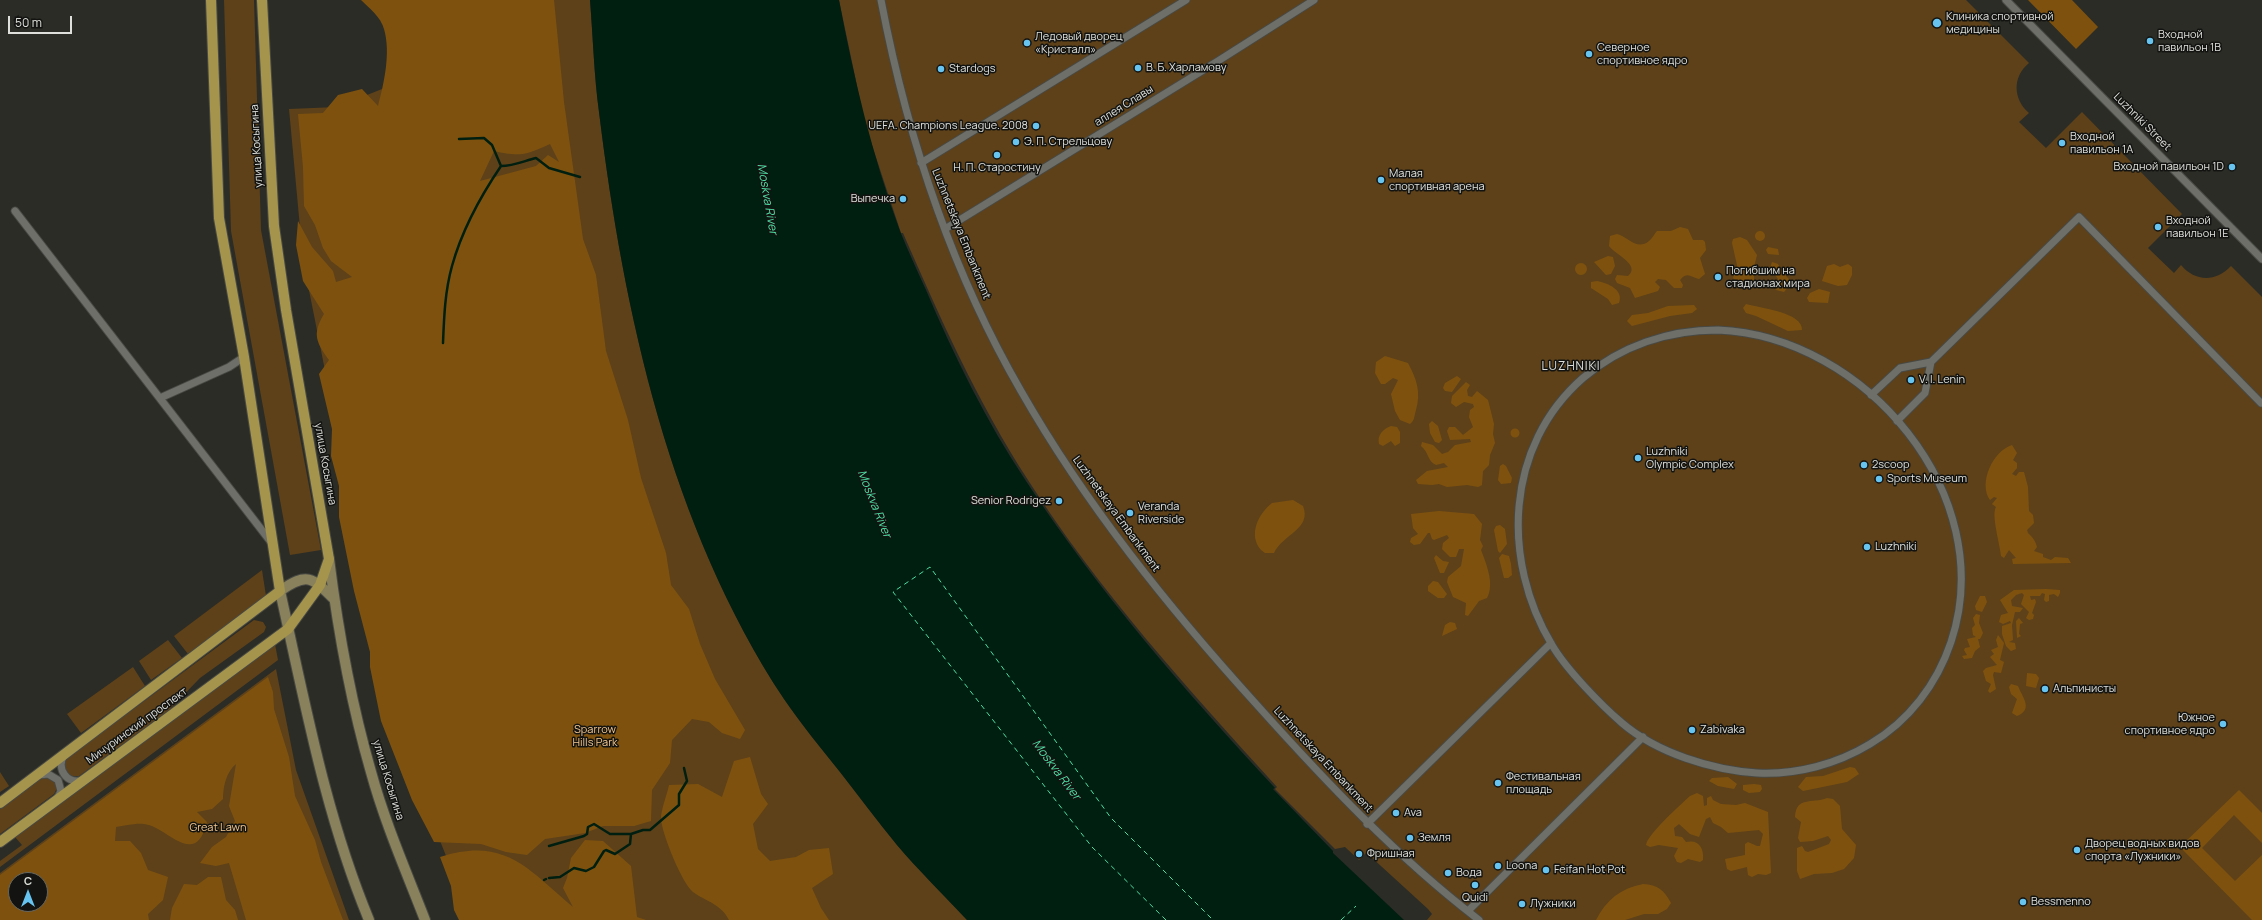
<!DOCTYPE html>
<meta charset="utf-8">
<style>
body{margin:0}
#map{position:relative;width:2262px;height:920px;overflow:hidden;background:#2b2c26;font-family:Manrope,sans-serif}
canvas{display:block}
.north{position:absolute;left:8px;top:872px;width:40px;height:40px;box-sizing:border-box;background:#131411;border:1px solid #656662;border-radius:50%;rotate:0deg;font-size:11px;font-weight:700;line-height:16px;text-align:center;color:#dfe0dc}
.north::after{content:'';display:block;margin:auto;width:14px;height:18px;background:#67c4f0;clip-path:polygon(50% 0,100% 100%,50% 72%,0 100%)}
.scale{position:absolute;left:8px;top:16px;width:64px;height:18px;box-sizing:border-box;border:2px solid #dfe0dc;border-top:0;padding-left:5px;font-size:12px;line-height:14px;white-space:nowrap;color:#dfe0dc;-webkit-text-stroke:3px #131411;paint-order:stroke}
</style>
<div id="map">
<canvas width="2262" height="920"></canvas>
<div class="north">С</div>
<div class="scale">50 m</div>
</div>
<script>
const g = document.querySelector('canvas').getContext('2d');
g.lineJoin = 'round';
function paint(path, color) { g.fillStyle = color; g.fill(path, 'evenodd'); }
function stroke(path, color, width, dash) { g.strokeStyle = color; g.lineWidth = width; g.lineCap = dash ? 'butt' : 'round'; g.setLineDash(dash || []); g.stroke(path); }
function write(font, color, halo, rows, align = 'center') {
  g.font = font + ' Manrope,sans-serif'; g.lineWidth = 3; g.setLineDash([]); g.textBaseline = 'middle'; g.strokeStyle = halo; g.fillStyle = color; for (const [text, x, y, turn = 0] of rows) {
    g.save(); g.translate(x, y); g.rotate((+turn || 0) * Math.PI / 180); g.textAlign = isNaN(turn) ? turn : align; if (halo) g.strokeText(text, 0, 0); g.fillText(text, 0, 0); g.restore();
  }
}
paint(new Path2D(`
 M224,0H254L261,230L321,550L290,555L231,231Z
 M447,0H590C593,37 594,75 599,112C624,315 670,526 784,699C801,724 821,748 840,772C859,796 877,821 897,845C919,871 944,895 967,920H472L398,737L303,260L289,109L337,107L397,83Z
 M839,0H1966L2029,63C2012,77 2013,99 2029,113L2019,122L2046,148L2082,112L2182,214L2148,248L2174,273L2181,265C2195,282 2216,282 2231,266L2262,297V920H1427L1432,914L1428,909L1370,856L1366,853L1359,860L1345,847L1335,849L1275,789L1277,787C1188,689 1099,591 1028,480C977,401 940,318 903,233H901L865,124Z
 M262,570L266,596L188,654L174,636Z
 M254,620L263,622L266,627L264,632L200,678L169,710L79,776H72L67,774L64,765L67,758Z
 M168,640L182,658L151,680L139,661Z
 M275,644L278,660L0,867V861L22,845L15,837Z
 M133,667L145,686L81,733L67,714Z
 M276,669L296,770L349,920H0V873ZM16,880H40V904H16Z
 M0,772L9,786L0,792Z
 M47,776L55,781L57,788L54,794L0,834V808L41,777Z`), '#5e4119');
paint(new Path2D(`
 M361,0H554L564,102L583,239L596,275L606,351L628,420L641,478L666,553L671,585L689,609L700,644L715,679L745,730L740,739L722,733L709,722L692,719L672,740L670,763L652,790L651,821L634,826H603L585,833L545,839L527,855L506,852L481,844L434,842L412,800L381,721L370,667V652L354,591L339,517V486L331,456L332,429L319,374L329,360C316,342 312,334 324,314L303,281L296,245L298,221L312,247L333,271L336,282L352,277L331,261L323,248L315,225L304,206L303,167L298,114L323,113L338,95L362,89L378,106C384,83 391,53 384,29C381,17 369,8 361,0ZM550,144L559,162L548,155L536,166L480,181L494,151C520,157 526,155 550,144Z
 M2028,0H2072L2098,27L2076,49Z
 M1680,227L1688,229L1693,240H1703L1705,242L1706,250L1700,258L1705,274L1699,279C1691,277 1687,271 1680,280L1683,285L1682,288H1674L1666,280L1658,279L1655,282L1660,287L1658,291L1635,298L1630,288L1617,283L1615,279L1617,275L1628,276C1641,265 1616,255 1609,246L1610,236L1617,234C1628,237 1637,251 1649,241C1653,238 1654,234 1657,231H1671Z
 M1755 236a5 5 0 1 1 10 0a5 5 0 1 1-10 0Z
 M1740,237L1747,240L1757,255L1754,267V281L1750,286L1740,285L1733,278L1737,265L1732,243L1733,239Z
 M1768,247L1778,249L1779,255L1768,254L1766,250Z
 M1608,256L1613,257L1615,266L1611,274L1606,275L1594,262Z
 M1772,262L1778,264L1783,273L1789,279V286L1784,292L1776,290L1771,283L1772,280L1777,281L1778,279L1770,268Z
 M1575 269a6 6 0 1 1 12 0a6 6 0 1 1-12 0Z
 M1834,264L1840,267L1848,264L1852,267V275L1847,285L1838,286L1822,281L1827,266Z
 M1597,281C1608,283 1624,290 1619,303L1612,305L1608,299L1591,288V282Z
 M1819,289L1830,292L1828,303L1809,302L1807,298L1810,293Z
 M1746,304C1759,308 1803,312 1802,330L1788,331L1756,316L1746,313L1743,308Z
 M1694,305L1697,309L1692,313L1670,316L1632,326L1627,321L1632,315L1648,313L1668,306Z
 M1385,356L1408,363C1417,380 1421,392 1416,410C1414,416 1415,420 1410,424L1400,420L1395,411L1391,394L1398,380L1393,378L1385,384H1381L1375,373L1376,362Z
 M1457,376L1461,379L1452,392L1445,391L1443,388L1445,383Z
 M1466,382L1470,385L1467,390L1468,396L1472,397L1477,391L1488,400L1494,424L1493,434L1495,443L1490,455L1489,465L1483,471L1482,485L1478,487L1467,485L1447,487L1439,484L1432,485L1418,484L1416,480L1427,471L1448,467L1444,463L1436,465C1427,461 1429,452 1421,446L1422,442L1433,445L1442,454L1448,452L1455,445L1471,442L1470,439L1450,440L1447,431L1449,427H1455L1463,435L1473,427L1469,417L1470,410L1474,407L1473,404L1464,402L1456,407L1451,403L1452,396Z
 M1432,421L1438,426L1442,440L1439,443L1435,442L1430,433L1429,424Z
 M1391,426L1397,427L1400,432V443L1395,446L1391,441L1383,446L1379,444C1377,435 1383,429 1391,426Z
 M1510.5 433a4.5 4.5 0 1 1 9 0a4.5 4.5 0 1 1-9 0Z
 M2012,445L2017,453L2013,460L2017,463V468L2012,474L2016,476L2019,472H2024L2028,487L2029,511L2033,515L2034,523L2027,530L2028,533C2033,538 2035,540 2037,547L2034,551L2043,554V557L2051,560L2055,557L2068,558L2071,563L2013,564L2012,559L2016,558L2009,550L2004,558L2001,556C2000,544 1991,515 1996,507L1992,504L1997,498L1994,497L1990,500C1978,483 1993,451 2012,445Z
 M1503,464L1506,466L1512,478L1511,483L1501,484L1498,480L1500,466Z
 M1293,500L1303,506C1312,529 1283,534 1274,553H1265L1261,550C1248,535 1258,514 1272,503Z
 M1439,511L1474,514L1482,524L1480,540L1483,546L1481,550C1486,563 1495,584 1487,598L1479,601L1468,616L1465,615L1466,603L1453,597L1447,582L1448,577L1461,566L1464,549H1459L1456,557H1450L1442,549L1443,543L1449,538L1447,535L1434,540L1432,539L1430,533H1428L1420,544L1414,545L1410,542L1411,538L1418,534L1413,528L1411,514Z
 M1500,525L1505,529L1507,544L1500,553L1498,551L1494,530L1496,526Z
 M1502,554L1509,556L1511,564L1512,575L1508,578H1504L1499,558Z
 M1436,555L1443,561L1449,562L1444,573H1440L1434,558Z
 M1433,581L1438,582L1447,594L1444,598H1438L1428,591V586Z
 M2046,589L2060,590V593L2058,597L2054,594L2049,595V601L2046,602L2044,600L2045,594L2042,593L2040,596H2030L2031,600L2035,599L2036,602L2032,613L2034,615L2033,619L2029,620L2026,618L2029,612L2021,604L2024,595L2022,593L2016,595L2011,600L2012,606L2023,608L2020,612H2015L2012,625L2013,640L2009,642L2015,643L2016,649L2011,651L2006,646L2002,634V626L2011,623L2010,621L2003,624L1999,622L2001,615L2008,613L2000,600L2014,590Z
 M1980,596H1985L1987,602L1982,612L1976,610L1975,606Z
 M1976,614L1980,615L1979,623L1983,633L1980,639H1978L1980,647L1975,651L1972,658L1964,659L1962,656L1967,655L1964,650L1965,648L1970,647L1967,639L1976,637L1973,635L1972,628L1975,625L1973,618Z
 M2019,618L2023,623L2020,624L2019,634L2021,636L2017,638L2016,621Z
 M1450,622L1455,623L1457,629L1442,636L1445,625Z
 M1998,635L2004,643L2000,660L2004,662L2001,673L1994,672L1993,675L1996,689L1990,693L1988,691L1991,684L1986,681L1983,671L1986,668L1997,665L1990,657L1994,654L1991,650L1998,647L1996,640Z
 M2027,673L2036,674L2039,678L2036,688L2026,686Z
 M268,677L273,692L274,709L289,757L295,796L315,840L321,862L343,920H246L229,863L216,866L200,863L212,847L226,837L235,821L229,806L236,764C226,772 223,787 223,799L212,809L197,812L207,822C195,870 167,826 144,824C135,823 124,826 116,827L115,841H130L141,853L148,870L168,877L163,900L148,914L149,920H0V875ZM16,880H40V904H16Z
 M2011,684L2018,686C2022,697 2034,709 2017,716L2012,713L2017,699L2011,694L2009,687Z
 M750,757L761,794L768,804L753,824L758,849L770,861L796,857L809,850L829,848L833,874L812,888L821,908L829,920H729C721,904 707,902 693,892C682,883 662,834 661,819C661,809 667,795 669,785L698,784L722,797L734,761Z
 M1850,767L1855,768L1859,774L1847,782L1803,791L1798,787L1806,777L1823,776Z
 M1728,777L1737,784L1734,789L1718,786L1709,781L1712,778Z
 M1754,784L1761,785L1762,789L1760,792L1749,793L1743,790V785Z
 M2239,790L2262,813V843L2234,815L2202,848L2235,881L2262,855V920H2252L2180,847Z
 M1697,793L1703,796L1704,806L1707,805V798L1711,796L1713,800L1721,804L1736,805L1745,803L1768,812L1771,873L1766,875L1758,874L1752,877L1748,875L1747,867L1731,871L1727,869L1725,859L1745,855V844L1748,842L1757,846H1760L1763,834L1759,830L1728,833L1721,827L1713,823L1710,817L1706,819L1699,837L1690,834L1679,824L1674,828L1675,836L1682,837L1686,842C1699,839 1704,848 1703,860L1700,862L1688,859L1681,863L1677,862L1674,856L1678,848L1659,845L1650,847L1646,845C1647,835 1681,804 1690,796Z
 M1827,798L1833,799L1840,806L1842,829L1856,845L1854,858L1844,869L1832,873L1814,874L1800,879L1797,871V848L1802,846L1805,851L1808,852L1829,844L1831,840L1828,836L1813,841L1800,842L1798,838L1801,822L1795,817C1796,796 1812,804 1827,798Z
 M585,840L603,841L631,866L637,917L646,920H459L454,910L451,886L440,857C505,836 528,869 573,907L563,888L567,878L571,858Z
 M208,877H221L226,900L235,910L238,920H170L172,908L184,884L197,885Z
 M1643,884C1658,885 1664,890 1671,903L1667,909L1658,914H1644L1625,920H1596C1606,900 1621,888 1643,884Z`), '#7e520e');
paint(new Path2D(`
 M590,0H839C854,79 872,155 900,231C908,251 917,270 926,290C954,356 986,421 1026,481C1098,591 1185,691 1275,788L1273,789L1333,851V853L1404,920H967C944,895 919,871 897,845C877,821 859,796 840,772C821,748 801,724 784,699C670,526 624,315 599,112C594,75 593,37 590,0Z`), '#001f11');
stroke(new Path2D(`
 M459,139L484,138L492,145L501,166C513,166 524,161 536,158L549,168L580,177
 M443,343C444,317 445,291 452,266C462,230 480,197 501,166
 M549,846L584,836L587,834L588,827L594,824L610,834H631
 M549,878L560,877L574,868L586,871L594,867L604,851L606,850L615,854L630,844L631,834L643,830H650L679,805V794L687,781L684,768
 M544,880L546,879`), '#001f11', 2.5);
stroke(new Path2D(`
 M1166,920L1092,847L893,592L930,567L1111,818L1213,920
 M1341,920L1356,906`), '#4ddfa4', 1, [5, 4]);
const minor = new Path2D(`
 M881,0C907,136 951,270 1021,391C1086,505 1169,608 1257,705C1326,782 1397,857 1479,920
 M2006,0L2262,259
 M921,163L1186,0
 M15,211L271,542
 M945,229L1218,61L1314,0
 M1718,330C1865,336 2000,495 1951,642C1937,684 1909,721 1870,744C1837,764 1797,775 1757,773C1712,770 1657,753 1622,723C1601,705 1566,669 1552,645C1501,560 1505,446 1583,378C1621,346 1668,330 1718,330Z
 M1931,362L2079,217L2261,403
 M1871,395L1900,368L1931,362L1925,393L1897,421
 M160,398L229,367L244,357
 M64,755C56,769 67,785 83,780
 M39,775L48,774L58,780L61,791L57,799
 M1367,824L1551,643
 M1468,911L1643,737`);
const secondary = new Path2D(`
 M329,559C338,630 351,703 371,772C385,823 406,871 425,920
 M334,599C312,577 307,572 280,591C305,702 325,814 369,920`);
const primary = new Path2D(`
 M0,803L280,591L244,357L219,218L211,0
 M0,842L288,629L320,585L329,559L286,310L274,226L262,0`);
stroke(minor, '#484944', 9);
stroke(secondary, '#484944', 12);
stroke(primary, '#484944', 12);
stroke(minor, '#6e6f69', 7);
stroke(secondary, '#89815b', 10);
stroke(primary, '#a5944c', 10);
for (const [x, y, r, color] of [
 [1937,23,5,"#67c4f0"],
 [2150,41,4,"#67c4f0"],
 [1027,43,4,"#67c4f0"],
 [1589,54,4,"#67c4f0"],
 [1138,68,4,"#67c4f0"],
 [941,69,4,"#67c4f0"],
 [1036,126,4,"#67c4f0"],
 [1016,142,4,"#67c4f0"],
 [2062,143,4,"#67c4f0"],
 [997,155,4,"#67c4f0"],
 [2232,167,4,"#67c4f0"],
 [1381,180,4,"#67c4f0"],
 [903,199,4,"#67c4f0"],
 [2158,227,4,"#67c4f0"],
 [1718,277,4,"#67c4f0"],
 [1911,380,4,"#67c4f0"],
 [1638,458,4,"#67c4f0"],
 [1864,465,4,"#67c4f0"],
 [1879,479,4,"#67c4f0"],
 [1059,501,4,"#67c4f0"],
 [1130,513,4,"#67c4f0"],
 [1867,547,4,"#67c4f0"],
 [2045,689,4,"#67c4f0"],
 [2223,724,4,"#67c4f0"],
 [1692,730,4,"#67c4f0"],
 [1498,783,4,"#67c4f0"],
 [1396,813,4,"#67c4f0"],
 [1410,838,4,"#67c4f0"],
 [2077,850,4,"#67c4f0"],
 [1359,854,4,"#67c4f0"],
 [1498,866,4,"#67c4f0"],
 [1546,870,4,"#67c4f0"],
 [1448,873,4,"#67c4f0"],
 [1475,885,4,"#67c4f0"],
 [2023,902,4,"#67c4f0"],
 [1522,904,4,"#67c4f0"]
]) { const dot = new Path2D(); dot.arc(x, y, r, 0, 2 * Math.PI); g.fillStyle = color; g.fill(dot); stroke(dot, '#131411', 1.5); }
write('11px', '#dfe0dc', '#131411', [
 ["Клиника спортивной",1946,17],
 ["медицины",1946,30],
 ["Входной",2158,35],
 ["павильон 1B",2158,48],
 ["Ледовый дворец",1035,37],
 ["«Кристалл»",1035,50],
 ["Северное",1597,48],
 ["спортивное ядро",1597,61],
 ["В. Б. Харламову",1146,68],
 ["Stardogs",949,69],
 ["UEFA. Champions League. 2008",1028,126,"right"],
 ["Входной",2070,137],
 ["павильон 1A",2070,150],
 ["Э. П. Стрельцову",1024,142],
 ["Входной павильон 1D",2224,167,"right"],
 ["Н. П. Старостину",997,168,"center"],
 ["Малая",1389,174],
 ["спортивная арена",1389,187],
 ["Выпечка",895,199,"right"],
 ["Входной",2166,221],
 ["павильон 1E",2166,234],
 ["Погибшим на",1726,271],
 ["стадионах мира",1726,284],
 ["V. I. Lenin",1919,380],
 ["Luzhniki",1646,452],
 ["Olympic Complex",1646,465],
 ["2scoop",1872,465],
 ["Sports Museum",1887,479],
 ["Senior Rodrigez",1051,501,"right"],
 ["Veranda",1138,507],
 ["Riverside",1138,520],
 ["Luzhniki",1875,547],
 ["Альпинисты",2053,689],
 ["Южное",2215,718,"right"],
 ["спортивное ядро",2215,731,"right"],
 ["Zabivaka",1700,730],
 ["Фестивальная",1506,777],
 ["площадь",1506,790],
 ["Ava",1404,813],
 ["Земля",1418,838],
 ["Дворец водных видов",2085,844],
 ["спорта «Лужники»",2085,857],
 ["Фришная",1367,854],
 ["Loona",1506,866],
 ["Feifan Hot Pot",1554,870],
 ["Вода",1456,873],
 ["Quidi",1475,898,"center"],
 ["Bessmenno",2031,902],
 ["Лужники",1530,904]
], 'left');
write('11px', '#dfe0dc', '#131411', [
 ["аллея Славы",1124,106,-32],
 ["Luzhniki Street",2142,122,45],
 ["улица Косыгина",257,146,-93],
 ["Luzhnetskaya Embankment",961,234,68],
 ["улица Косыгина",325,464,80],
 ["Luzhnetskaya Embankment",1116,514,54],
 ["Мичуринский проспект",137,726,-36],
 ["Luzhnetskaya Embankment",1323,760,47],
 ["улица Косыгина",388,780,73]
]);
write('11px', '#f6c78e', '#131411', [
 ["Sparrow",595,730],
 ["Hills Park",595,743],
 ["Great Lawn",218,828]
]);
write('italic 12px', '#4ddfa4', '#131411', [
 ["Moskva River",767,199,80],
 ["Moskva River",874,504,68],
 ["Moskva River",1056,770,53]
]);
g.letterSpacing = '1px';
write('12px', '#dfe0dc', '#131411', [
 ["LUZHNIKI",1571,367]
]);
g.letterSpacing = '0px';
</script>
